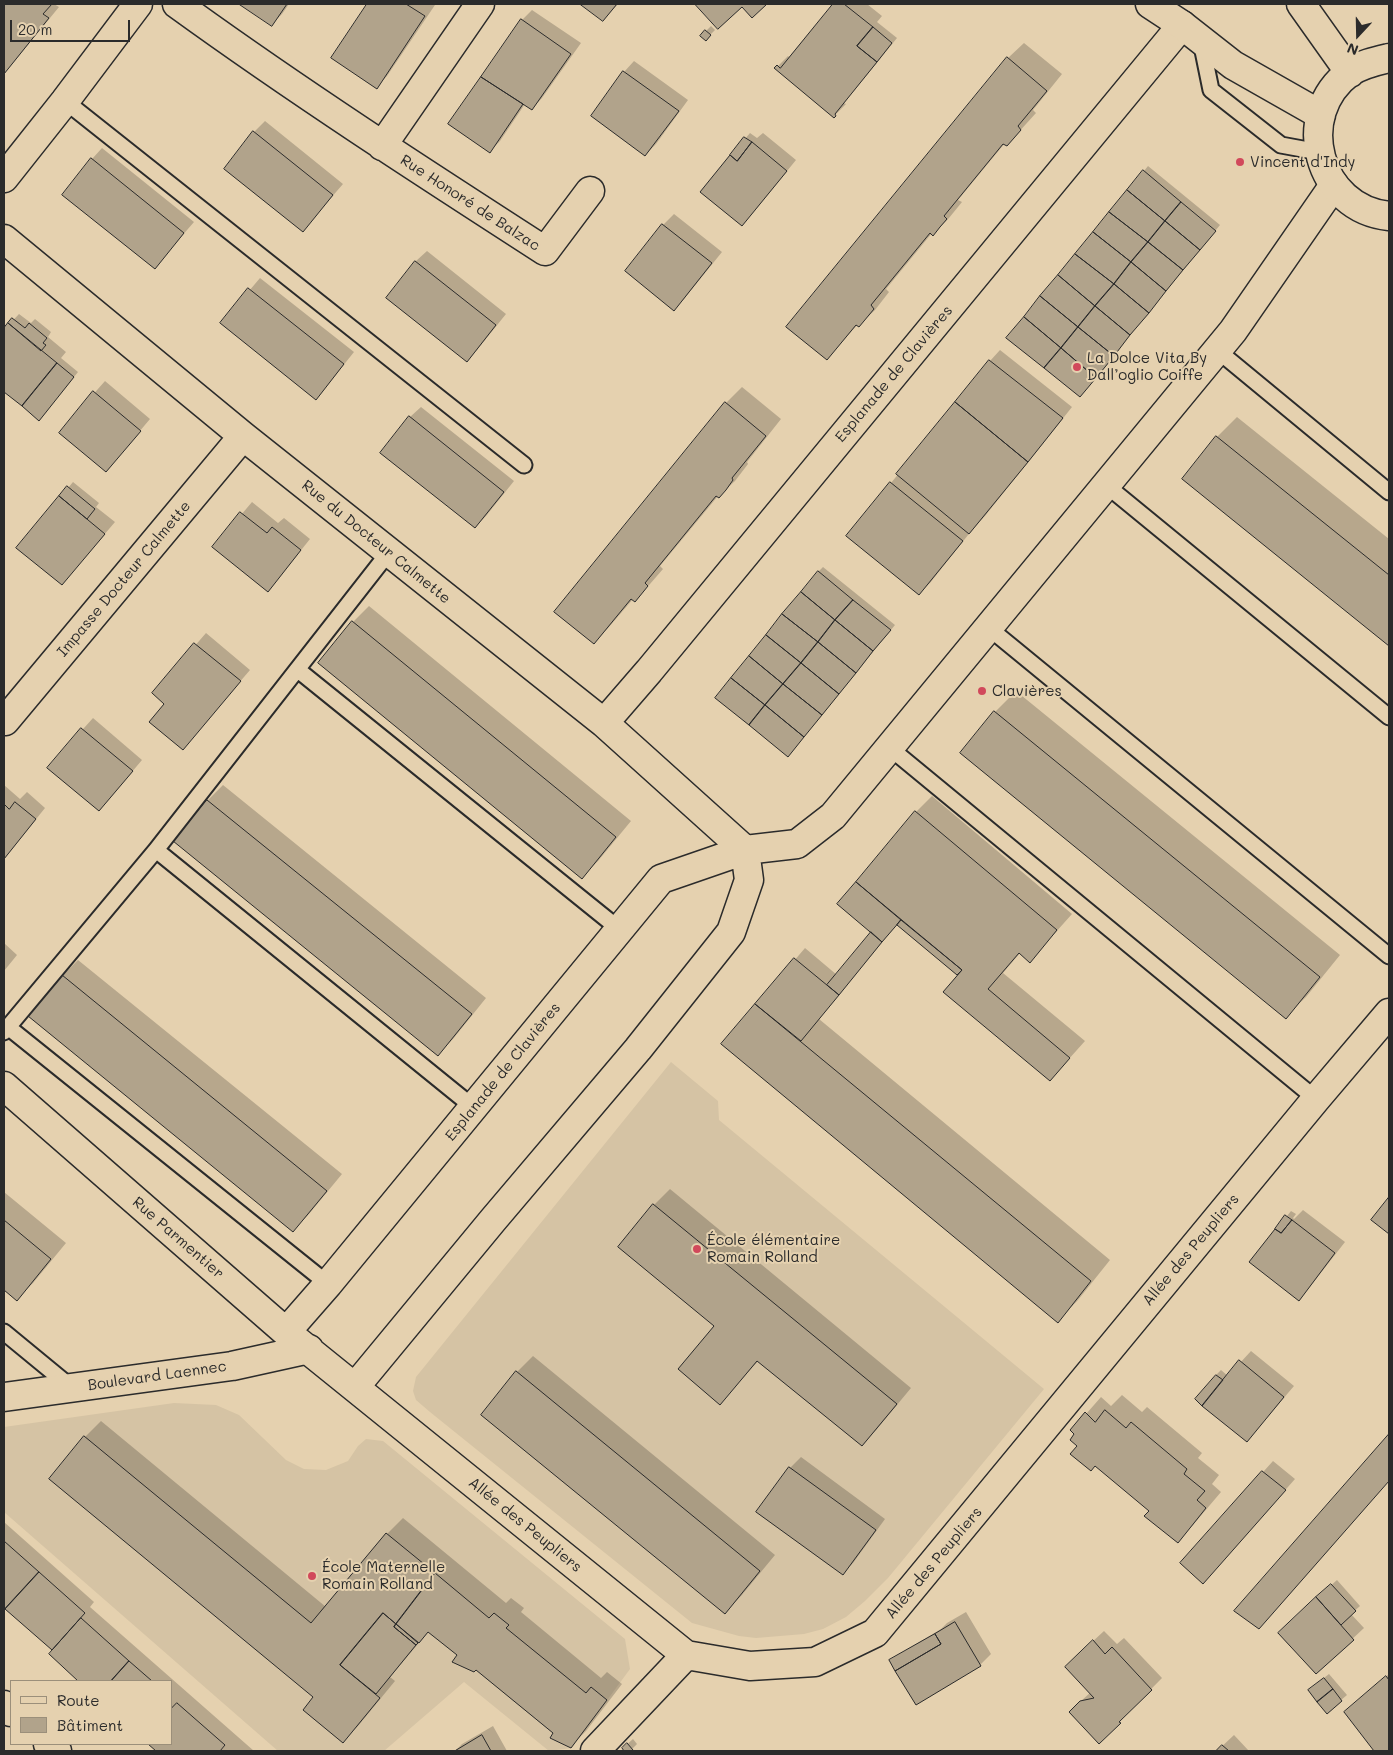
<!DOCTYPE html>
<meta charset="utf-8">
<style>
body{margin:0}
#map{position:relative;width:1393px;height:1755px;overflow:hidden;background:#e5d1af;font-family:Mali,sans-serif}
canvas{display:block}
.frame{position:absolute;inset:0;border:5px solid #2b2b2b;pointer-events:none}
.legend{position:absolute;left:10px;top:1680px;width:162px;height:65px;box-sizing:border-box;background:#e5d1af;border:1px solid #9b8f7a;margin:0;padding:6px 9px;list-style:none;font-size:15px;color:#2b2b2b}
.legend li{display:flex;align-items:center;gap:10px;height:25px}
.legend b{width:25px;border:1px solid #9b8f7a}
.north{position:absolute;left:1333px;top:10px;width:50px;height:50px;-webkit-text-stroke:4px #e5d1af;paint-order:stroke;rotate:201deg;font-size:14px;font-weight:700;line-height:20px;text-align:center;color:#2b2b2b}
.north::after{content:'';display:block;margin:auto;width:18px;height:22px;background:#2b2b2b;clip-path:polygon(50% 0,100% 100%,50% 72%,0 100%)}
.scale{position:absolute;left:10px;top:20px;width:120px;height:22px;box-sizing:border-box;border:2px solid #2b2b2b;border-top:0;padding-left:6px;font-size:15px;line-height:18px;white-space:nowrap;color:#2b2b2b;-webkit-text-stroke:4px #e5d1af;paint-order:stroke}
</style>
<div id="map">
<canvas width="1393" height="1755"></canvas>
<div class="frame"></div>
<ul class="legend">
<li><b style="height:6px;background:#e5d1af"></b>Route</li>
<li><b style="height:14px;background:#b1a38b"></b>Bâtiment</li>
</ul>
<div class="north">N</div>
<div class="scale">20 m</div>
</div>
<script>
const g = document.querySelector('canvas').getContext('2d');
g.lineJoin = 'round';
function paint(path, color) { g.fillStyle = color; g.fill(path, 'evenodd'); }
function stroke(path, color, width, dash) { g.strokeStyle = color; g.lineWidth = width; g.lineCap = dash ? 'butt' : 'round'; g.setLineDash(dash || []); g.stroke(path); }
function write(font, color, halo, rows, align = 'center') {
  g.font = font + ' Mali,sans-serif'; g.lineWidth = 4; g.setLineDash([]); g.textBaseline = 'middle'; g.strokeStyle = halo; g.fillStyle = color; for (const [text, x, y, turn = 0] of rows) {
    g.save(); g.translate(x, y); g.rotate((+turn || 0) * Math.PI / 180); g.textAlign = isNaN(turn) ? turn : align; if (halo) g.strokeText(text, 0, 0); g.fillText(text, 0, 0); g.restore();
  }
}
paint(new Path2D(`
 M671,1062L718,1101L719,1120L1044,1389L888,1578L865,1601L846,1617L823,1629L804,1634L756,1638L739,1636L692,1623L430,1412L416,1400L413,1391L416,1377Z
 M174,1403L216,1405L239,1415L286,1460L304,1469L326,1470L348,1461L358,1446L366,1439L383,1441L625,1639L630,1669L572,1748L549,1751L464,1682L384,1751H278L4,1512V1427Z`), '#d5c3a4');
paint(new Path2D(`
 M4,4H54L59,7L4,74Z
 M241,4H289L282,14L271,25Z
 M368,4H433L435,5L387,76L376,87L332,57Z
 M582,4H618L603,20Z
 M697,4H765L752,16L742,5L718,27Z
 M834,4H867L882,16L877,22L897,38L844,103L846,104L834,116L776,68L788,56L790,58Z
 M532,10L581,43L542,98L532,109L525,104L500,141L490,151L522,20Z
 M711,26L715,30L706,39V31Z
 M1024,43L1062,74L1033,110L1036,113L1007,145L1005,143L958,200L962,202L949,218L933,234L932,233L886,289L889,292L875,310L859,325L858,324L827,359L1008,58Z
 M634,61L688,100L656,144L645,155L624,72Z
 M265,121L343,184L303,230L225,168L254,132Z
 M750,133L757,138L763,133L796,160L752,214L742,224L732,154Z
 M102,148L194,222L155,267L92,159Z
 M1148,166L1220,225L1085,390L1144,171Z
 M674,214L722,252L684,299L674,309L626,271L663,225Z
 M427,251L506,314L477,350L467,361L387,297L416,261Z
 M260,278L354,352L326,387L316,398L222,323Z
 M19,314L31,323L35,319L51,332L48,337L66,352L61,358L78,372L44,414L22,405L4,390V330Z
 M1000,350L1072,407L985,516L972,530L930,583L919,593L891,483L990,361Z
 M105,381L150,419L106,471L60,432Z
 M742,387L781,419L747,462L748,464L735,481L719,496H718L660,566L663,569L650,584L635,600L633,599L609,627L594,643L726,403Z
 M421,407L514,481L486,516L475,527L410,417Z
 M1237,417L1389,539V644L1184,479L1217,437Z
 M73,482L99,503L96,507L115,522L62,584L18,548Z
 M252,502L278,523L284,518L310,539L278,579L267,590L214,547Z
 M823,567L895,625L792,751L818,572Z
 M369,606L631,821L598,861L582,877L353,622Z
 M206,633L250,670L183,748L166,703L154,693Z
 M1016,691L1340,955L1306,997L1285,1017L962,753L995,712Z
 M93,718L142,760L109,799L49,767Z
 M4,785L20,799L27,792L45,808L4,859Z
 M223,785L486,998L453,1039L438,1054L175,841L208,800Z
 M932,796L1072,914L1030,961L1020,953L1003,973L1085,1041L1050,1080L963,970L961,969L957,973L897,924L819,1019L1110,1260L1078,1300L1058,1321L723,1044L805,948L837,975L873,932L839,904L916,812Z
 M4,943L17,955L4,971Z
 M78,960L342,1174L309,1214L293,1230L62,976Z
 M670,1189L911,1388L877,1429L862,1445L759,1360L720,1403L716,1326L654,1205Z
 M4,1192L66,1243L33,1283L17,1299L4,1288Z
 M1303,1210L1345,1242L1309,1288L1299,1299L1276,1230L1291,1211L1296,1214L1293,1218L1294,1219Z
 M1251,1351L1294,1386L1247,1441L1216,1375L1221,1370L1228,1376Z
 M533,1356L775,1555L741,1596L725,1612L517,1372Z
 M1122,1395L1142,1412L1147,1407L1202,1453L1198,1458L1219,1475L1212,1484L1221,1492L1193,1525L1177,1541L1151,1510L1079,1446L1076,1434L1072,1430L1101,1397L1111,1406Z
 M101,1421L326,1607L387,1534L403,1518L506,1603L511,1598L524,1608L521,1612L601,1678L607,1672L622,1684L586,1731L570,1747L429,1631L390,1677L395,1681L358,1726L342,1741L315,1697L51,1479L85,1437Z
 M801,1457L885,1519L853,1563L843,1573L758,1512L790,1468Z
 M1273,1461L1295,1479L1213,1572L1181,1563Z
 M4,1522L94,1602L90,1607L254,1751H159L151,1744H171V1681H81L50,1654L54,1650L4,1606Z
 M1337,1580L1360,1606L1351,1614L1364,1628L1316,1673L1290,1622Z
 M966,1612L991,1654L980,1665L916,1703L891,1661L896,1656L941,1629L947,1623Z
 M1104,1631L1117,1644L1124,1638L1162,1678L1099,1742L1081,1701L1091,1692L1077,1656Z
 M1329,1674L1347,1695L1327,1712L1315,1685Z
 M1389,1674V1751H1376L1372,1746L1356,1702Z
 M493,1726L507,1751H455L462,1744Z
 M1234,1735L1249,1751H1217Z
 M633,1739L637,1744L630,1751H626L623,1748Z`), '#0003');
const building = new Path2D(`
 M4,4H52L43,14L49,18L4,74Z
 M239,4H287L272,26Z
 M367,4H406L425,16L377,89L331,58Z
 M580,4H617L603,21Z
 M695,4H767L752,18L742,7L718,29Z
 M833,4H844L873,27L857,46L877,62L835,114L836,116L834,118L774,68L777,65L780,68Z
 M521,19L571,54L532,110L481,77Z
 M873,27L892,43L877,62L857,46Z
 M705,30L711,35L706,41L700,36Z
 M1007,57L1047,91L1018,126L1021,130L1007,146L1003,144L944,216L947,219L940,227L933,236L930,233L871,305L874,309L859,327L856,325L827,360L786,327Z
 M623,71L679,111L645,156L591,116Z
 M481,77L523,104L490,153L448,124Z
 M253,131L333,195L303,232L224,169Z
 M744,137L752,142L737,161L730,155Z
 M752,142L787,171L742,226L700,192L730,155L737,161Z
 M91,158L184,233L155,269L62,195Z
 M1143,170L1181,202L1165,221L1127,190Z
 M1127,190L1165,221L1148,242L1109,212Z
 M1181,202L1216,231L1200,250L1165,221Z
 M1109,212L1148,242L1131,262L1093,232Z
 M1165,221L1200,250L1183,270L1148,242Z
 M662,224L712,263L674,311L625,271Z
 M1093,232L1131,262L1114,284L1075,254Z
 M1148,242L1183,270L1166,291L1131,262Z
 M1075,254L1114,284L1095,306L1058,275Z
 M415,261L496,325L467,362L386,298Z
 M1131,262L1166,291L1149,313L1114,284Z
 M1058,275L1095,306L1078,327L1040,296Z
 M1114,284L1149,313L1130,335L1095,306Z
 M248,288L344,364L316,400L220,323Z
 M1040,296L1078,327L1061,348L1024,317Z
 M1095,306L1130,335L1114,356L1078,327Z
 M1024,317L1061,348L1044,368L1006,338Z
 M12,318L25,328L29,323L47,338L43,343L46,345L41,351L8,323Z
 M8,323L57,363L22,406L4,392V328Z
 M1078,327L1114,356L1096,378L1061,348Z
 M1061,348L1096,378L1080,397L1044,368Z
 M989,360L1063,418L1028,462L955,402Z
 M57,363L74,377L39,421L22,406Z
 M93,391L141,431L106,472L59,433Z
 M725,402L766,436L732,478L733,480L726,490L719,498L716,496L645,583L648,586L635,602L631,599L594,644L554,612Z
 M955,402L1028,462L969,534L896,474Z
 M409,416L504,492L475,528L380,453Z
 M1216,436L1389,575V646L1182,479Z
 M890,482L963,541L919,595L846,536Z
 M67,486L95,509L87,519L59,496Z
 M59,496L105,534L62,585L16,548Z
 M240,512L267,533L272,527L301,550L268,592L212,547Z
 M818,571L853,600L835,620L801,592Z
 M801,592L835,620L818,642L782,614Z
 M853,600L891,630L873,651L835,620Z
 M782,614L818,642L801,663L766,635Z
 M835,620L873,651L856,673L818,642Z
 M352,621L616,837L582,879L318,663Z
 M766,635L801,663L783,684L749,656Z
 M818,642L856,673L839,694L801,663Z
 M194,643L241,681L183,750L149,722L164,704L152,693Z
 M749,656L783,684L765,705L731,678Z
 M801,663L839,694L822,715L783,684Z
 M731,678L765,705L749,725L715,698Z
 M783,684L822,715L804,737L765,705Z
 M765,705L804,737L788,757L749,725Z
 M994,711L1320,977L1286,1019L960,753Z
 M81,728L133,771L99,811L47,768Z
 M207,800L472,1014L438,1056L173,841Z
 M15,802L36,819L4,859V804L9,809Z
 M915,811L1057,930L1030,963L1019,953L988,989L1070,1058L1050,1081L943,992L962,970L856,882Z
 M856,882L901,920L882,942L837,904Z
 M901,920L962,970L957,975L897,925Z
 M871,932L882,942L839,995L827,985Z
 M794,958L839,995L801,1041L755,1004Z
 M62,975L327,1191L293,1232L28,1016Z
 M755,1004L1091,1281L1058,1323L721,1044Z
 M1389,1197V1234L1371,1220Z
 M653,1204L897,1404L862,1446L757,1361L720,1405L678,1369L714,1326L618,1247Z
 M1285,1215L1292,1220L1281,1233L1275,1229Z
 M4,1220L51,1259L17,1301L4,1290Z
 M1292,1220L1335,1253L1299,1301L1249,1262L1275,1229L1281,1233Z
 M1239,1360L1284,1397L1247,1442L1202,1406Z
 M516,1371L760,1571L725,1614L481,1415Z
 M1216,1375L1223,1380L1202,1406L1195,1399Z
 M1105,1410L1126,1428L1131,1422L1187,1469L1184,1474L1205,1491L1197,1500L1206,1508L1178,1543L1144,1516L1149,1511L1095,1466L1091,1471L1070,1454L1077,1446L1070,1440L1074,1434L1070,1430L1085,1412L1095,1422Z
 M1389,1434V1481L1259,1629L1234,1611Z
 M84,1436L311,1623L386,1533L435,1573L396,1624L383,1613L340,1665L380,1698L343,1743L303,1710L313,1697L49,1479Z
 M789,1467L876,1530L843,1575L756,1512Z
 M1262,1471L1286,1490L1203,1584L1180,1563Z
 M4,1541L39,1572L5,1609L4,1607Z
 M39,1572L85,1613L52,1650L5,1609Z
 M435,1573L489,1618L494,1613L509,1625L506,1628L586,1693L591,1687L607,1700L571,1748L550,1738L553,1733L476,1670L474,1672L452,1662L457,1655L428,1632L419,1643L396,1624Z
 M1331,1584L1356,1611L1341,1625L1316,1597Z
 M1316,1597L1354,1640L1316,1674L1278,1633Z
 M383,1613L396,1624L394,1627L416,1645L376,1694L340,1665Z
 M81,1618L129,1661L111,1681H78L49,1654Z
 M955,1622L981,1666L916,1705L895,1671L941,1644L935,1634Z
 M396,1624L418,1643L416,1645L394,1627Z
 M935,1634L941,1644L895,1671L889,1660Z
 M1093,1640L1105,1654L1112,1647L1152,1690L1119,1722L1121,1723L1099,1744L1069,1712L1080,1701L1094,1698L1065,1667Z
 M129,1661L152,1681H111Z
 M1386,1676L1389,1680V1751H1374L1344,1712Z
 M1324,1678L1333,1689L1317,1702L1308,1690Z
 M1333,1689L1342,1701L1327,1714L1317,1702Z
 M177,1703L225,1745L220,1751H156L148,1744H171V1709Z
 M482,1735L491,1751H455Z
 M627,1743L633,1750L632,1751H624L622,1748Z
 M1222,1745L1229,1751H1216Z`);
paint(building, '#b1a38b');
stroke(building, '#2b2b2b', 1);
const lane = new Path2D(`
 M1201,41L1211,90L1281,145L1319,152
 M65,101L524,465
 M1217,350L1389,492
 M1106,485L1389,717
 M989,628L1389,956
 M298,670L619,929
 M890,748L1316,1099
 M156,850L473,1107
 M8,1027L328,1284
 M4,1032L156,850L389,552
 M4,1332L72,1388`);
const street = new Path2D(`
 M177,4C297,91 421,171 545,251L590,191
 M382,146L480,4
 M4,178L65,101L138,4
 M4,239L243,436L604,723L745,850
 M5,721L243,436
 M604,723L649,671L1182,25
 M4,1086L286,1332L686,1655L750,1666L815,1662L875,1633L1316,1099L1389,1013
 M286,1332L328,1284L661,879L745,850L797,844L833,816L1233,331L1334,185
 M355,1387L493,1220L638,1049L731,932L749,880L745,850
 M4,1397L232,1366L309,1349
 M4,1705L11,1712
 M48,1744L57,1751
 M595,1751L686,1655`);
const secondary = new Path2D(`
 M1150,4L1182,25L1233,65L1321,115
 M1301,4L1350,73
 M1389,58C1376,61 1362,64 1350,72C1292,115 1318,209 1389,216`);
stroke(lane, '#2b2b2b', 19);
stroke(street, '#2b2b2b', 31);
stroke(secondary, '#2b2b2b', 31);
stroke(lane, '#e5d1af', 15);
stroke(street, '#e5d1af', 28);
stroke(secondary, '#e5d1af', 28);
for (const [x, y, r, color] of [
 [1240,162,5,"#d1495b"],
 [1077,367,5,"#d1495b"],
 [982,691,5,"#d1495b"],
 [697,1249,5,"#d1495b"],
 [312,1576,5,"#d1495b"]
]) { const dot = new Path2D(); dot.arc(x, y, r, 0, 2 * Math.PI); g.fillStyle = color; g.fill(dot); stroke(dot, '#e5d1af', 2); }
write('15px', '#2b2b2b', '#e5d1af', [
 ["Vincent d'Indy",1250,162],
 ["La Dolce Vita By",1087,358],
 ["Dall’oglio Coiffe",1087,375],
 ["Clavières",992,691],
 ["École élémentaire",707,1240],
 ["Romain Rolland",707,1257],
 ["École Maternelle",322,1567],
 ["Romain Rolland",322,1584]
], 'left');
write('15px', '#2b2b2b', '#e5d1af', [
 ["Rue Honoré de Balzac",470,203,33],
 ["Esplanade de Clavières",894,374,-50],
 ["Rue du Docteur Calmette",376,542,39],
 ["Impasse Docteur Calmette",124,579,-50],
 ["Esplanade de Clavières",503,1072,-51],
 ["Rue Parmentier",178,1238,41],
 ["Allée des Peupliers",1191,1250,-50],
 ["Boulevard Laennec",157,1376,-8],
 ["Allée des Peupliers",525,1525,39],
 ["Allée des Peupliers",934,1563,-50]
]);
</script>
